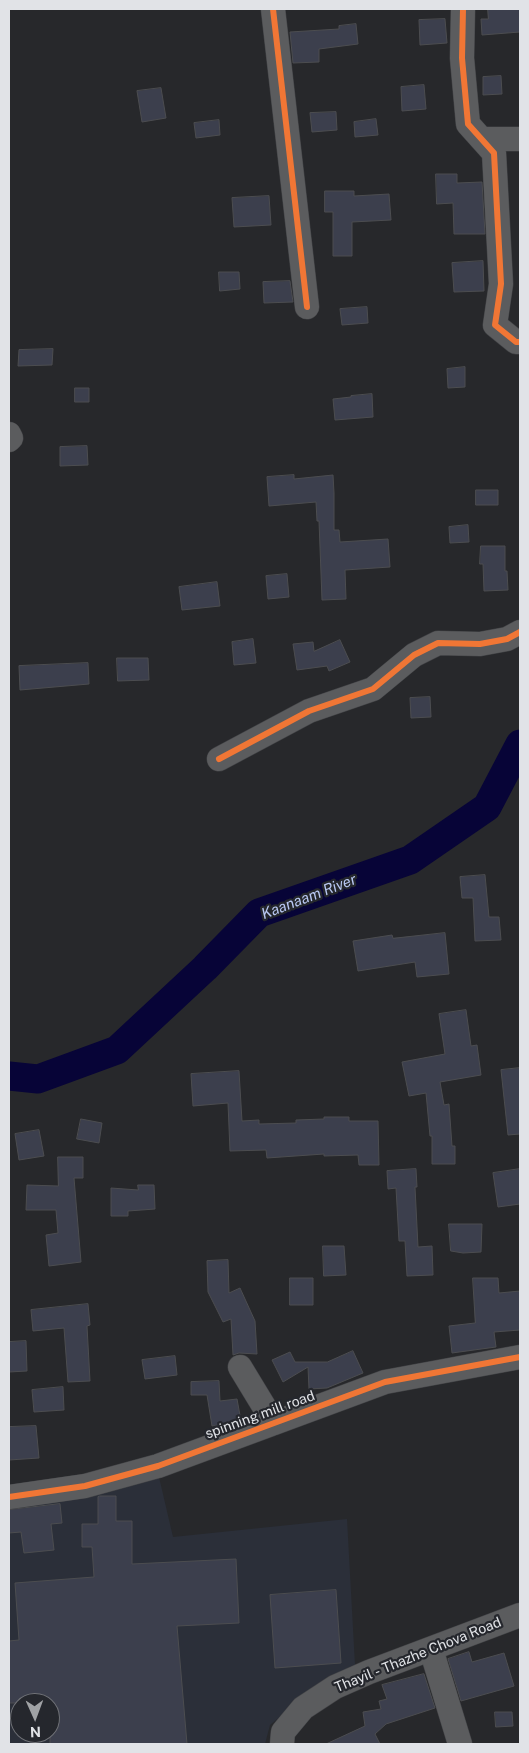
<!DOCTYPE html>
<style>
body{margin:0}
#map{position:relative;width:529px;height:1753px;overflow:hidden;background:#27282b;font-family:"Public Sans",sans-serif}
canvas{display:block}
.frame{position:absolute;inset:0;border:10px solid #e1e3e7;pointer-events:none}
.north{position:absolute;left:10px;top:1693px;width:50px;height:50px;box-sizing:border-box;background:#25272d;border:1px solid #707277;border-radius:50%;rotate:178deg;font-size:14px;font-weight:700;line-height:20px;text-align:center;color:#e1e3e7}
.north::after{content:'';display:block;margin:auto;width:18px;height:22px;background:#a0a2a5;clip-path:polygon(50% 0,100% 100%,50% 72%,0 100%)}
</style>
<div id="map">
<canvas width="529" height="1753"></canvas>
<div class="frame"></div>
<div class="north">N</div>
</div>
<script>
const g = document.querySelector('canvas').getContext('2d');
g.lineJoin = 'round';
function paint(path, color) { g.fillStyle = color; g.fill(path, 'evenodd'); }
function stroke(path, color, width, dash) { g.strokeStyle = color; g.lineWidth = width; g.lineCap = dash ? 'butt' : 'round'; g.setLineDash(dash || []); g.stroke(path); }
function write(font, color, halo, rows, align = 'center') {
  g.font = font + ' "Public Sans",sans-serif'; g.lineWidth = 4.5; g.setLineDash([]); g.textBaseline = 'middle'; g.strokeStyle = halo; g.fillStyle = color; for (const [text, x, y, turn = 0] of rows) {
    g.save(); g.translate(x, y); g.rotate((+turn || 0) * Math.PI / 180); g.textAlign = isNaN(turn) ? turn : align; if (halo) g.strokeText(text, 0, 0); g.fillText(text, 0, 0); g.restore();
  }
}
paint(new Path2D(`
 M159,1477L173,1537L347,1519L355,1665L305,1696L270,1725L265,1744H9V1503ZM20,1703H50V1733H20Z`), '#2b2f39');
stroke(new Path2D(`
 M9,1076L38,1079L117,1050L205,968L259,913L410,860L487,807L520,744`), '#070437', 29);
const building = new Path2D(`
 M488,9H520V32L482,35L481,19H488Z
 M445,19L447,43L420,45L419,20Z
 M356,24L358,44L319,49V62L293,63L290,32L339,29V26Z
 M501,76L502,94L483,95V77Z
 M424,85L426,109L402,111L401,87Z
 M161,88L166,118L142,122L137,91Z
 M336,112L337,130L312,132L310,113Z
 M376,119L378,135L355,137L354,122Z
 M219,120L220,135L196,138L194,123Z
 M436,174H457V183L482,182L485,234H454L453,203L437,204Z
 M325,191H354V196L389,194L391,220L352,222V256H333V212H325Z
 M269,196L271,225L234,227L232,198Z
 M483,261L484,291L454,292L452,263Z
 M219,272H239L240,289L220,291Z
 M290,281L293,302L264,303L263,282Z
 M367,307L368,323L342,325L340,309Z
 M53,349L52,365L18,366L19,350Z
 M465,367V387L448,388L447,369Z
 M75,388H89V402H75Z
 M372,394L373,417L335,420L333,399L351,397V396Z
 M87,446L88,465L60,466V447Z
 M294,475V479L333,475L334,493V530H339L340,542L388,539L390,567L345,570L346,599L322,600L319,521H317L316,502L269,506L267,477Z
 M476,490H498V505H476Z
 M468,525L469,542L450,543L449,527Z
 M481,546H505V571H507L508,590L484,591L483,564H480Z
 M287,574L289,597L268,599L266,576Z
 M217,582L220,606L182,610L179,587Z
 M253,639L256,663L234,665L232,642Z
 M340,640L350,662L329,671L327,666L297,670L293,644L313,642L314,651Z
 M117,658H148L149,680L118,681Z
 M88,663L89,684L20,690L19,666Z
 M430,697L431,717L411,718L410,698Z
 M485,875L489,917H499L501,940L475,941L473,898H462L460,877Z
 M445,933L449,974L417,977L415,962L358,971L353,941L392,935L393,938Z
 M466,1010L471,1046L477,1045L481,1075L440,1082L444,1105L449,1104L452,1146H455V1164H432V1136H430L426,1093L409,1096L402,1062L445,1054L439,1014Z
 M520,1068V1134L508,1135L501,1070Z
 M239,1071L242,1121L259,1120V1124L296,1123V1120L324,1119V1117H349V1121H378L379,1165H359L358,1155L324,1156V1154L267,1158L266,1150L230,1151L228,1103L193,1106L191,1074Z
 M81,1119L102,1123L99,1143L77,1139Z
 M39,1130L44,1156L19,1160L15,1134Z
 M58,1157H83V1178H74L81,1262L49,1266L46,1235L58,1233L56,1210H26L27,1185L58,1186Z
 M416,1169L417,1187H415L418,1247L432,1246L433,1275L407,1276L405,1241H399L396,1188L388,1189L387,1171Z
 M520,1169V1204L498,1207L493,1173Z
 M138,1185H154L155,1209L128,1211V1216H111V1188L138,1190Z
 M449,1224H482L481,1252L463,1253L451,1251Z
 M323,1246H344L346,1275L324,1276Z
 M228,1260L229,1293L240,1288L255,1321L257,1354L239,1353L233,1355L231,1319L223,1322L208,1292L207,1261Z
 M290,1278H313V1305H290Z
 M473,1278H498L499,1293L520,1291V1330L494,1332L496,1347L452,1353L449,1326L475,1323Z
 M88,1304L90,1325L87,1326L90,1381L68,1382L64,1328L33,1331L31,1310Z
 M26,1341L27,1371L9,1372V1342Z
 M353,1351L363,1373L327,1388L309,1389L308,1367L283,1382L272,1360L290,1352L295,1362H327Z
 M175,1356L177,1375L145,1379L142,1360Z
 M219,1381L220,1401L237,1399L241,1421L212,1426L207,1395H191V1382Z
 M63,1387L64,1410L34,1412L32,1390Z
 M36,1426L39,1458L9,1460V1427Z
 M100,1496H116V1521H132V1564L236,1559L239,1623L177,1626L187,1744H50V1703H9V1641L19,1640L15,1583L94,1577L92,1547H82V1524H98V1497Z
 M60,1504L62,1523L51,1524L54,1550L24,1553L21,1532L9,1533V1510Z
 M336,1590L341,1663L275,1668L270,1595Z
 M469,1652L472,1662L504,1653L514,1686L461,1701L448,1659Z
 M424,1674L435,1708L386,1724L375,1734L380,1744H326L365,1726L363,1712L381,1709L379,1701L387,1699L382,1685Z
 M495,1712H512L513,1726L496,1727Z`);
paint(building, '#3c3f4d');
stroke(building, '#4c4d50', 1);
const minor = new Path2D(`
 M273,9L307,307
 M463,9L462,58L468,124L494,153L501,284L495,325L516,342H520
 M482,139H520
 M9,434L11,438L9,440
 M219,759L309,711L373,689L414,655L438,643L480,644L507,639L520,632
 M240,1367L274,1423
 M9,1497L85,1486L158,1466L385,1382L520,1357
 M431,1649L460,1744
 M282,1744L283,1732L303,1708L335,1687L369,1672L520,1615`);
stroke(minor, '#424346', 25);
stroke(minor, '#5b5c5e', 24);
stroke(new Path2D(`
 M273,9L307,307
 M463,9L462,58L468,124L494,153L501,284L495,325L516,342H520
 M219,759L309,711L373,689L414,655L438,643L480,644L507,639L520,632
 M9,1497L85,1486L158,1466L385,1382L520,1357`), '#f07635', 6);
write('14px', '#e1e3e7', '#25272d', [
 ["spinning mill road",260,1415,-20],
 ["Thayil - Thazhe Chova Road",418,1655,-22]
]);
write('italic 15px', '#b9c8f3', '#25272d', [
 ["Kaanaam River",309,897,-21]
]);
</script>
